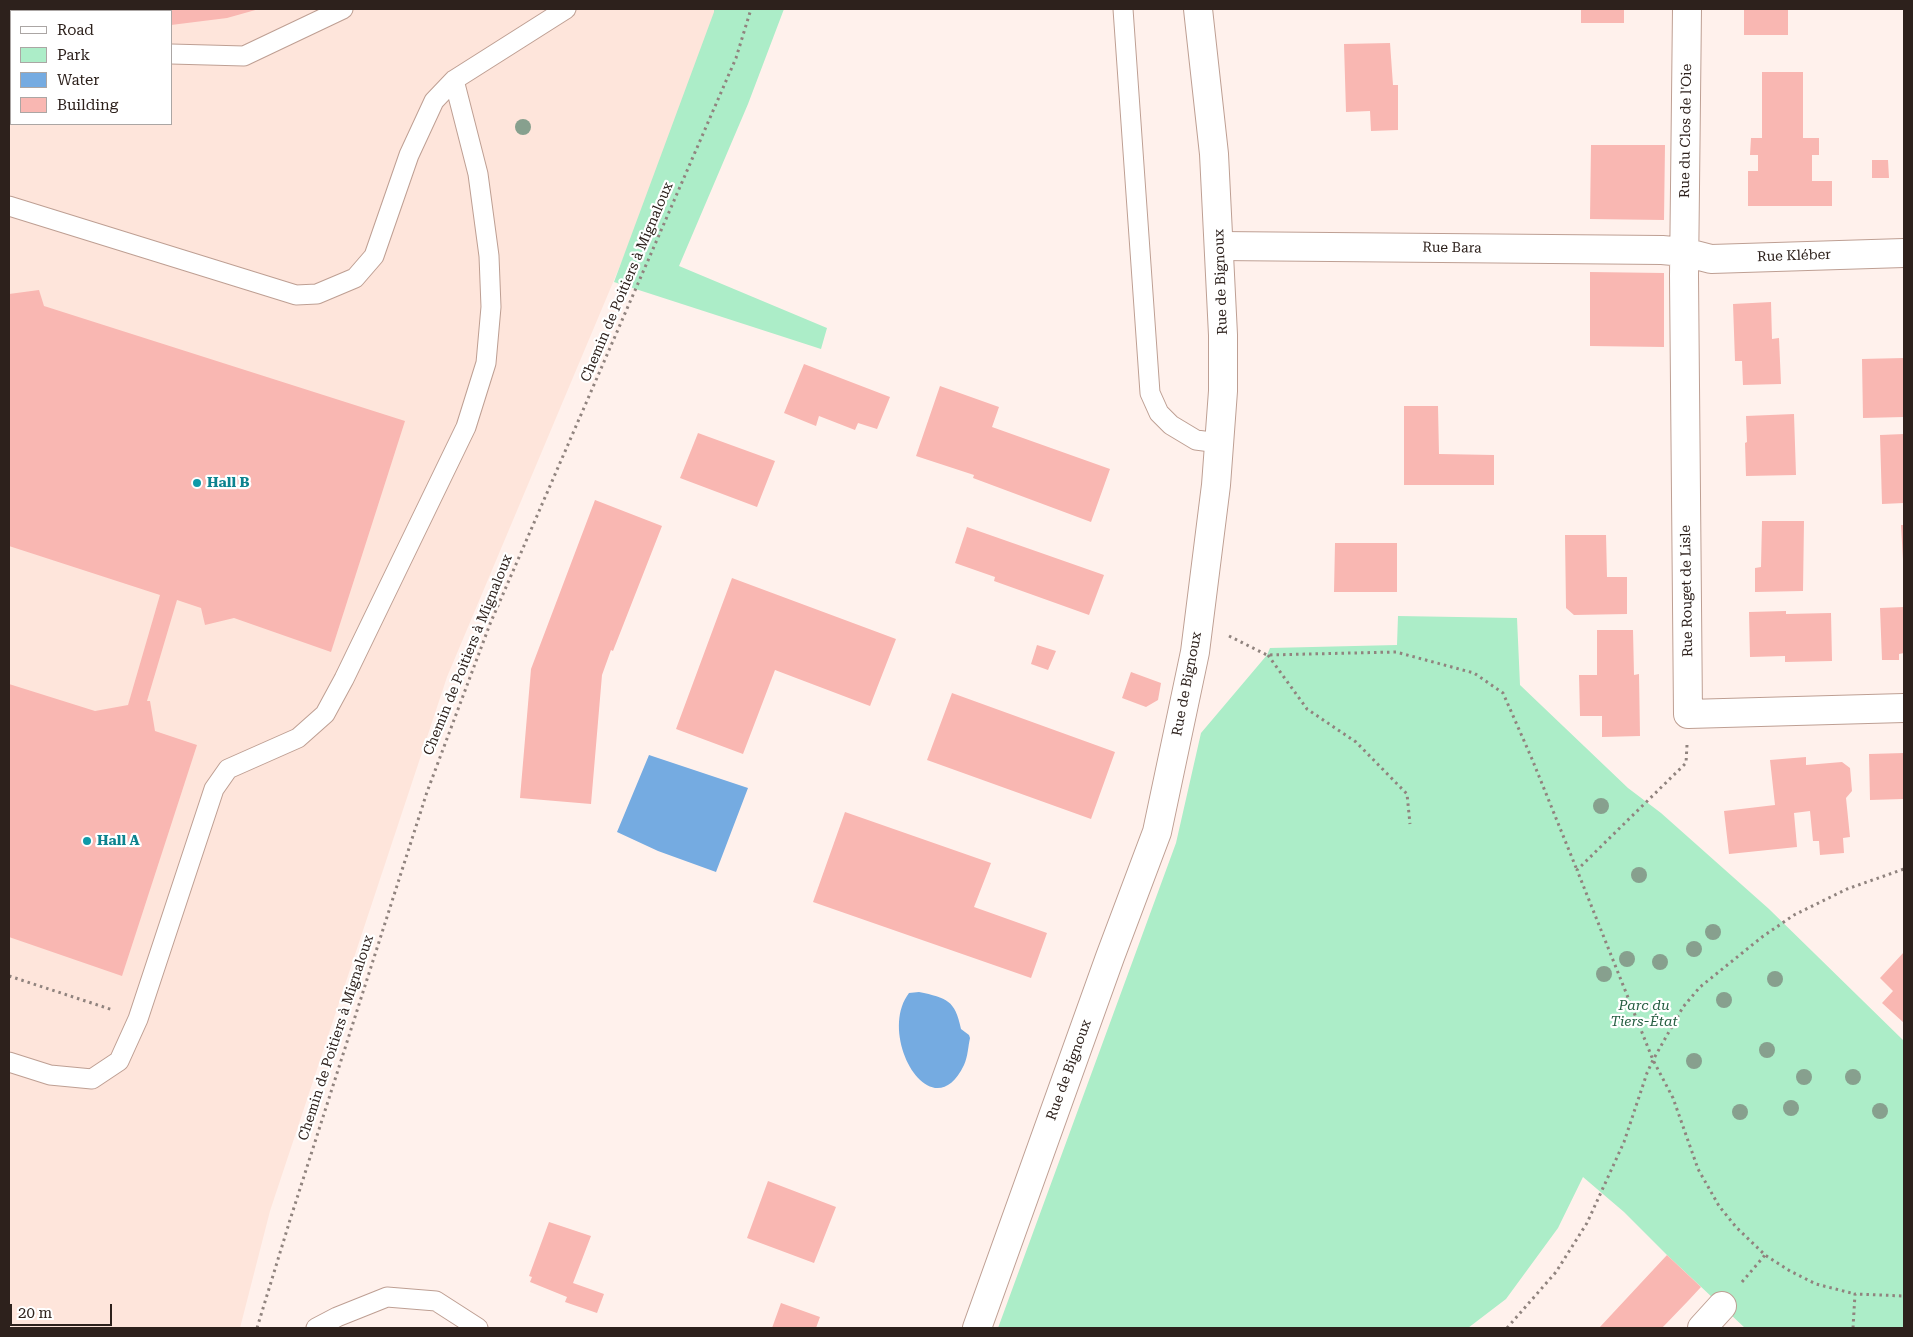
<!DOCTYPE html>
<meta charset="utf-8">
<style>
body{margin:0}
#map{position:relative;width:1913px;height:1337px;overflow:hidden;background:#fff1ec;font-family:"Roboto Serif",serif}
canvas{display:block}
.frame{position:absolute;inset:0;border:10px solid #2d211c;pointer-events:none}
.legend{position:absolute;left:10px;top:10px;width:162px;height:115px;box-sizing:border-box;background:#fff;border:1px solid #aba6a4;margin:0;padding:6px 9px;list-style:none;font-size:15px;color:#2d211c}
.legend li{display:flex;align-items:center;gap:10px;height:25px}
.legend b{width:25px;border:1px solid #aba6a4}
.scale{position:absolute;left:10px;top:1304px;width:102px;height:22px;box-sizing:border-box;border:2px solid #2d211c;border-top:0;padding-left:6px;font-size:15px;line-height:18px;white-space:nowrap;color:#2d211c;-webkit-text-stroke:4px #fff;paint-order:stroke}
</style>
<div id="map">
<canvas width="1913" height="1337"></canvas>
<div class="frame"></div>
<ul class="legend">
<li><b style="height:6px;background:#fff"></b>Road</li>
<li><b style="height:14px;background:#acedc8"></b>Park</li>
<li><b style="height:14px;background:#75abe1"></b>Water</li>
<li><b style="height:14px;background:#f9b7b2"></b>Building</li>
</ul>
<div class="scale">20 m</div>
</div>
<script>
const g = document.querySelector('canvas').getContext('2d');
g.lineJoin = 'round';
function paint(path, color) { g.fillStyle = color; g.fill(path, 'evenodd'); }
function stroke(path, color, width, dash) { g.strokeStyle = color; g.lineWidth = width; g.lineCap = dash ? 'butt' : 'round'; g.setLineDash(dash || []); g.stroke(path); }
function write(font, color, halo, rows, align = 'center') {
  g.font = font + ' "Roboto Serif",serif'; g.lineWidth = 4.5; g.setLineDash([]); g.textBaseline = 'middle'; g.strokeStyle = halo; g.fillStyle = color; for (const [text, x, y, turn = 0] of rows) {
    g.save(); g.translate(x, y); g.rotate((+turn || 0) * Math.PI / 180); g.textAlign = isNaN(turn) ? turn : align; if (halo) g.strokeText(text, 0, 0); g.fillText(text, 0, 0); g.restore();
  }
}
paint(new Path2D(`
 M9,9H728L447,677L270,1211L240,1328H9ZM11,11H171V124H11Z`), '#fee5db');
paint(new Path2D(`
 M714,9H784L748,104L679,266L827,328L821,349L614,282L714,12Z
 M1398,616L1517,618L1520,685L1628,788L1661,813L1769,909L1904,1041V1328H1745L1667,1255L1624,1212L1583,1177L1558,1228L1506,1299L1468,1328H998L1176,843L1201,733L1267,655L1270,648L1397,645Z`), '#acedc8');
paint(new Path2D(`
 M649,755L748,788L716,872L658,851L617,832Z
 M919,992C947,998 955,1000 961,1029L969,1035L970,1038C968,1047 968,1056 964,1065C932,1132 876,1036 909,993Z`), '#75abe1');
paint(new Path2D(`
 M69,9H259L227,18L171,25V11H76Z
 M1581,9H1624V23H1581Z
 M1744,9H1788V35H1744Z
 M1390,43L1393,85H1398V130L1371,131L1370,111L1346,112L1344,44Z
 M1762,72H1803V138H1819V155H1812V181H1832V206H1748V171H1758V155H1750L1751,138H1762Z
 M1591,145H1665L1664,220L1590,219Z
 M1872,160H1888L1889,178H1872Z
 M1590,272L1664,273V347L1590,346Z
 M39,290L44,306L405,421L331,652L234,618L205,625L201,608L177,600L147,701H150L155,731L197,745L122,976L9,937V684L95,711L128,705L160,595L9,546V294Z
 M1771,302L1772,339L1779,338L1781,384L1743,385L1742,361H1735L1733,304Z
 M1904,358V417L1863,418L1862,359Z
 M804,364L890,397L877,429L858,423L855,430L819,416L816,426L784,413Z
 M940,386L999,407L992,427L1110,469L1091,522L973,478L974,475L916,456Z
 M1404,406H1438L1439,454L1494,455V485H1404Z
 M1794,414L1796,475L1746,476L1745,443L1747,442L1746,416Z
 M698,433L775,461L757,507L680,478Z
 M1904,434V503L1882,504L1880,435Z
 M595,500L662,526L613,651L611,650L602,675L591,804L520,798L531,669Z
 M1762,521H1804L1803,591L1755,592V568L1761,567Z
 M1901,525H1904V560H1903Z
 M967,527L1104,575L1089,615L994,581L995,577L955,563Z
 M1565,535H1606L1607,577H1627V614L1574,615L1566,608Z
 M1335,543H1397V592H1334Z
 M732,578L896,639L870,706L775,670L743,754L676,729Z
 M1904,607V653L1899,654V660H1882L1880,608Z
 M1786,611V614L1831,613L1832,661L1785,662V656L1750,657L1749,612Z
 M1597,630H1633L1634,675L1639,674L1640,736L1602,737V716H1580L1579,675H1597Z
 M1037,645L1056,651L1048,670L1031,664Z
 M1131,672L1161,683L1158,700L1146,707L1122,698Z
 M952,693L1115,752L1091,819L927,760Z
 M1904,753L1903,799L1870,800L1869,754Z
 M1806,757V765L1842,762L1850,768L1852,791L1846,798L1850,837L1843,838L1844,853L1820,855L1819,841H1813L1810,811L1794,813L1797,847L1729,854L1724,811L1775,805L1770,760Z
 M845,812L991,863L974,907L1047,933L1031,978L813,902Z
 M1904,952V1023L1882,1003L1893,991L1880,978Z
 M768,1181L836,1207L814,1263L747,1238Z
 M549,1222L591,1236L573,1283L604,1294L597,1313L565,1302L567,1297L530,1282L532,1277L529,1276Z
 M1667,1255L1701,1287L1688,1301L1662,1328H1599Z
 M781,1303L820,1317L816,1328H772Z`), '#f9b7b2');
const service = new Path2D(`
 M1123,9L1150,393L1159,413L1171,425L1196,440L1219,443
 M9,20L11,17
 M171,54L244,56L343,9
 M9,206L296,295L317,294L355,278L374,256L409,155L434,101L454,80L566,9
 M9,1062L50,1075L92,1079L119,1061L138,1019L214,789L228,769L298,738L325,714L344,679L466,427L486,363L491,307L489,256L478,174L454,80
 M316,1328L337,1317L387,1297L436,1301L478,1328`);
const minor = new Path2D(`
 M1687,9L1684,276L1688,714L1904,708
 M1220,246L1662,250L1684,252L1711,259L1904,253
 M1702,1328L1722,1306`);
const tertiary = new Path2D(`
 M977,1328L1110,957L1157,832L1195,652L1216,485L1223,391V335L1214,154L1198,9`);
stroke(service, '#be9f93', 21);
stroke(minor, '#be9f93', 30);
stroke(tertiary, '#be9f93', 30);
stroke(new Path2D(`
 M1229,636L1267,655L1396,652L1474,673L1503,693L1532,759L1577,870
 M1268,655L1307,709L1356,742L1407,794L1410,824
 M1687,745L1686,763L1577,870L1653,1060L1673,1098L1698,1169L1719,1206L1736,1227L1765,1255L1790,1271L1816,1284L1855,1294
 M9,976L113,1010
 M1742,1282L1765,1255
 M257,1328L290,1220L427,792L490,624L736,58L751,9
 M1507,1328L1556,1272L1587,1223L1624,1142L1647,1073L1653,1060L1683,1007L1700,987L1762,937L1794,915L1847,889L1904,869
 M1853,1328L1855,1294L1904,1296`), '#90837e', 3, [2.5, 4]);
stroke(service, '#fff', 19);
stroke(minor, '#fff', 28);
stroke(tertiary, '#fff', 28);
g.fillStyle = '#87a08e';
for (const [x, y] of [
 [523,127],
 [1601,806],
 [1639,875],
 [1713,932],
 [1694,949],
 [1627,959],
 [1660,962],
 [1604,974],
 [1775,979],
 [1724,1000],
 [1767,1050],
 [1694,1061],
 [1804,1077],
 [1853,1077],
 [1791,1108],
 [1880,1111],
 [1740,1112]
]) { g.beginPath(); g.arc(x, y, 8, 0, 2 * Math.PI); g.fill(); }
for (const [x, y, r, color] of [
 [197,483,5,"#0f9aa8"],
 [87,841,5,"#0f9aa8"]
]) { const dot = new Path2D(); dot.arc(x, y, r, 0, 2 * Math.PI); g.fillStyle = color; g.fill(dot); stroke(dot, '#fff', 2); }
write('14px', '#2d211c', '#fff', [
 ["Rue du Clos de l'Oie",1686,131,-89],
 ["Rue Bara",1452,248,1],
 ["Rue Kléber",1794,256,-2],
 ["Chemin de Poitiers à Mignaloux",627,282,-67],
 ["Rue de Bignoux",1221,282,-92],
 ["Rue Rouget de Lisle",1687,591,-91],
 ["Chemin de Poitiers à Mignaloux",468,655,-68],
 ["Rue de Bignoux",1187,684,-79],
 ["Chemin de Poitiers à Mignaloux",336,1038,-72],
 ["Rue de Bignoux",1069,1070,-70]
]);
write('bold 14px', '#0d838f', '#fff', [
 ["Hall B",207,483],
 ["Hall A",97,841]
], 'left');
write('italic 14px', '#255d41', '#fff', [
 ["Parc du",1644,1006],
 ["Tiers-État",1644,1022]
]);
</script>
